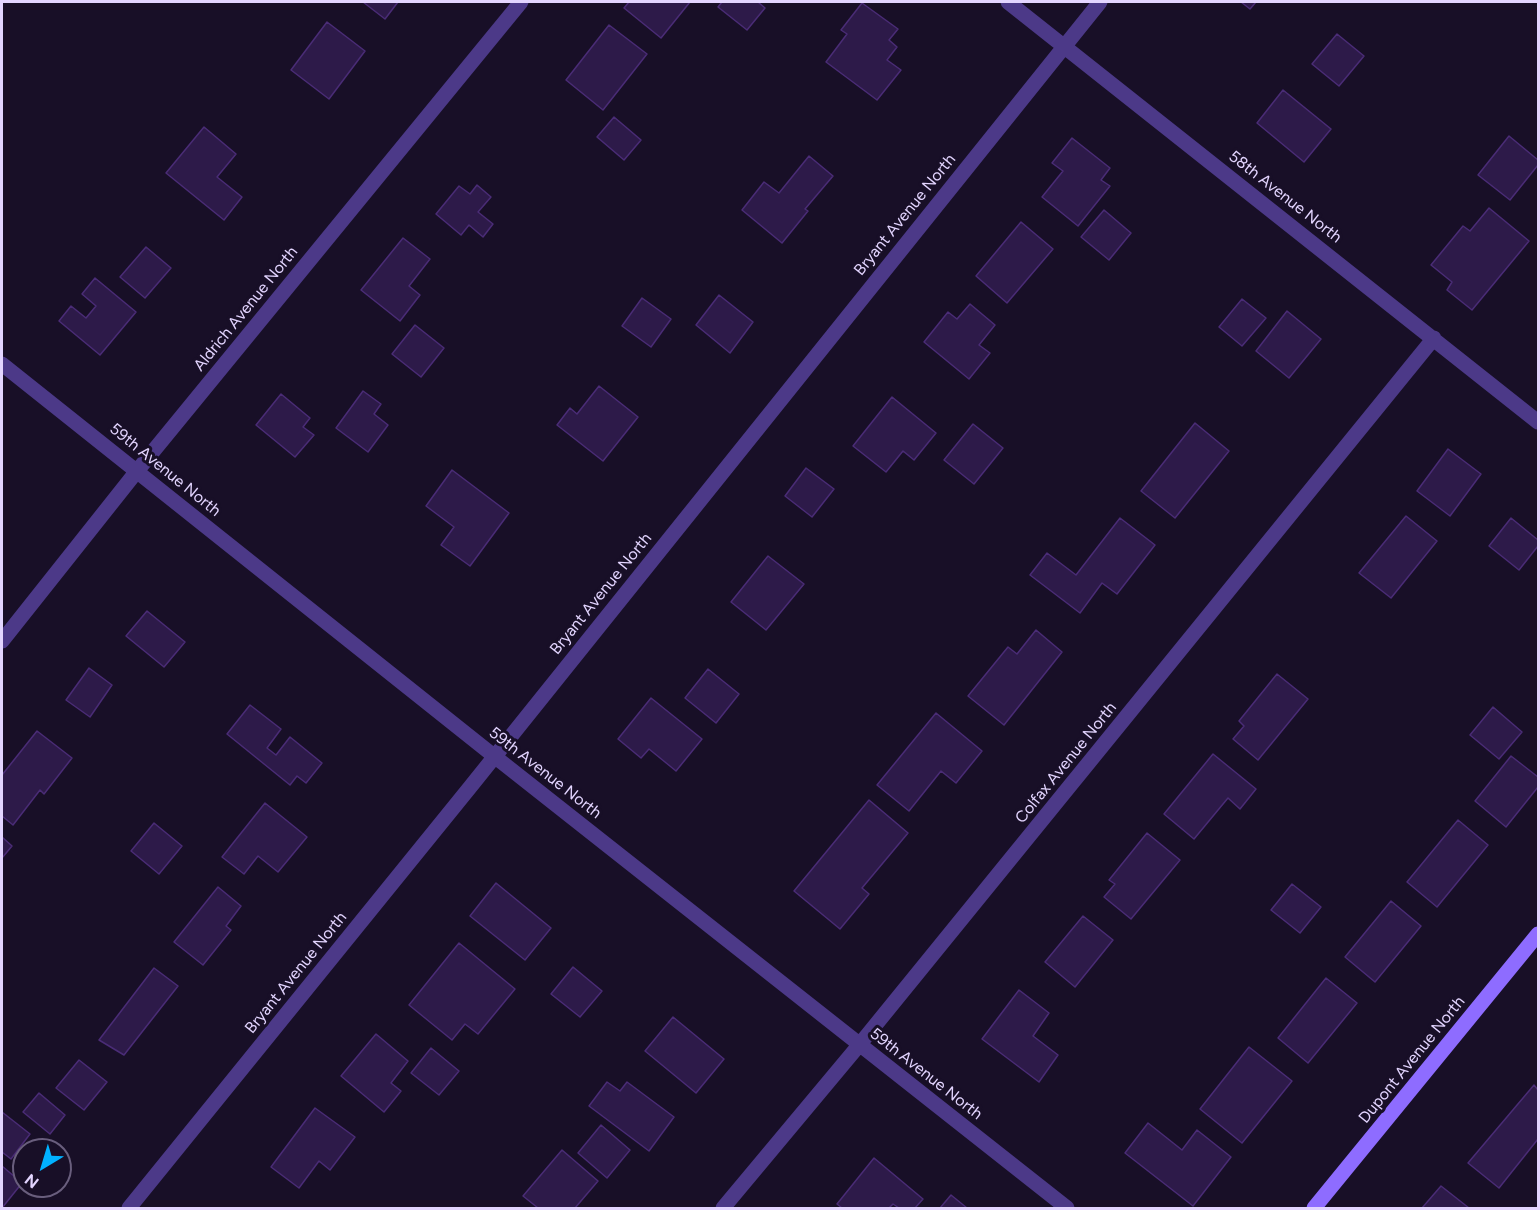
<!DOCTYPE html>
<style>
body{margin:0}
#map{position:relative;width:1540px;height:1210px;overflow:hidden;background:#180f27;font-family:Figtree,sans-serif}
canvas{display:block}
.frame{position:absolute;inset:0;border:3px solid #e3d5ff;pointer-events:none}
.north{position:absolute;left:12px;top:1138px;width:60px;height:60px;box-sizing:border-box;background:#180f27;border:2px solid #695e7d;border-radius:50%;rotate:218deg;font-size:16px;font-weight:700;line-height:24px;text-align:center;color:#e3d5ff}
.north::after{content:'';display:block;margin:auto;width:21px;height:27px;background:#01b1ff;clip-path:polygon(50% 0,100% 100%,50% 72%,0 100%)}
</style>
<div id="map">
<canvas width="1540" height="1210"></canvas>
<div class="frame"></div>
<div class="north">N</div>
</div>
<script>
const g = document.querySelector('canvas').getContext('2d');
g.lineJoin = 'round';
function paint(path, color) { g.fillStyle = color; g.fill(path, 'evenodd'); }
function stroke(path, color, width, dash) { g.strokeStyle = color; g.lineWidth = width; g.lineCap = dash ? 'butt' : 'round'; g.setLineDash(dash || []); g.stroke(path); }
function write(font, color, halo, rows, align = 'center') {
  g.font = font + ' Figtree,sans-serif'; g.lineWidth = 6; g.setLineDash([]); g.textBaseline = 'middle'; g.strokeStyle = halo; g.fillStyle = color; for (const [text, x, y, turn = 0] of rows) {
    g.save(); g.translate(x, y); g.rotate((+turn || 0) * Math.PI / 180); g.textAlign = isNaN(turn) ? turn : align; if (halo) g.strokeText(text, 0, 0); g.fillText(text, 0, 0); g.restore();
  }
}
const building = new Path2D(`
 M363,2H398L385,19Z
 M629,2H690L661,38L624,8Z
 M722,2H758L765,8L747,30L718,7Z
 M1241,2H1256L1250,9Z
 M862,3L898,29L889,40L897,47L887,60L901,70L877,100L826,62L847,34L841,30Z
 M327,22L365,51L329,99L291,70Z
 M609,25L647,54L603,110L566,80Z
 M1337,34L1364,56L1339,86L1312,64Z
 M1283,90L1331,129L1304,162L1257,123Z
 M614,117L641,140L624,160L597,137Z
 M204,127L236,154L217,177L242,197L224,220L166,173Z
 M1509,136L1538,160V165L1510,200L1478,175Z
 M1072,138L1110,168L1101,180L1110,186L1078,226L1042,197L1063,171L1052,163Z
 M809,156L833,176L805,209L808,211L782,243L742,210L764,182L779,193Z
 M477,185L491,197L478,212L493,224L483,237L469,225L461,235L436,214L459,186L470,194Z
 M1489,208L1529,241L1472,310L1447,290L1452,282L1431,265L1463,226L1470,231Z
 M1104,210L1131,233L1109,260L1081,237Z
 M1021,222L1053,249L1007,303L976,276Z
 M403,238L430,259L409,286L420,295L400,321L361,290Z
 M146,247L171,268L145,298L120,277Z
 M95,278L136,312L100,355L59,321L71,306L86,318L96,306L82,294Z
 M719,295L753,322L730,353L696,325Z
 M642,298L671,319L651,347L622,326Z
 M1242,299L1266,318L1242,346L1219,327Z
 M970,304L995,325L979,345L990,353L969,379L924,342L948,312L957,319Z
 M1287,311L1321,339L1289,378L1256,351Z
 M415,325L444,348L421,377L392,354Z
 M599,386L638,417L603,461L557,425L570,408L577,414Z
 M363,391L381,404L374,414L388,425L368,452L336,428Z
 M281,394L310,418L303,427L314,435L295,457L256,425Z
 M892,397L936,433L914,460L903,451L886,472L853,446Z
 M1195,423L1229,451L1175,518L1141,491Z
 M973,424L1003,448L974,484L944,460Z
 M1448,449L1481,474L1450,516L1417,491Z
 M806,468L834,489L812,517L785,496Z
 M452,470L509,513L470,566L441,545L454,527L426,506Z
 M1406,516L1437,541L1391,598L1359,573Z
 M1120,518L1155,545L1117,594L1102,583L1080,613L1030,575L1047,553L1076,575Z
 M1511,518L1538,540V546L1519,570L1489,546Z
 M768,556L804,584L766,630L731,602Z
 M147,611L185,642L164,667L126,636Z
 M1036,630L1062,652L1004,725L968,696L1008,647L1017,654Z
 M89,668L112,685L90,717L66,700Z
 M708,669L739,694L716,723L685,698Z
 M1277,674L1308,699L1258,760L1233,739L1244,726L1239,721Z
 M651,698L702,739L676,771L649,749L641,758L618,739Z
 M250,705L281,729L267,748L276,755L290,737L322,763L306,783L297,776L290,785L227,734Z
 M1493,707L1522,732L1499,759L1470,735Z
 M936,713L982,751L956,783L941,771L909,811L877,785Z
 M37,731L72,758L44,794L40,790L13,825L2,816V775Z
 M1213,754L1256,789L1240,809L1228,798L1194,839L1164,814Z
 M1511,756L1538,777V787L1506,827L1475,801Z
 M869,800L908,833L862,888L869,894L840,929L794,891Z
 M265,803L307,837L278,872L258,856L244,874L222,857Z
 M1458,820L1488,845L1437,907L1407,882Z
 M154,823L182,846L159,874L131,851Z
 M1147,833L1180,860L1131,919L1104,897L1115,884L1109,880Z
 M2,837L12,846L2,858Z
 M496,883L551,928L525,960L470,916Z
 M1292,884L1321,907L1300,933L1271,910Z
 M218,887L241,906L226,926L231,930L203,965L174,942Z
 M1391,901L1421,926L1375,982L1345,957Z
 M1083,916L1113,940L1075,987L1045,962Z
 M459,943L515,989L478,1034L465,1024L452,1040L409,1005Z
 M573,967L602,991L580,1017L551,994Z
 M154,968L178,986L124,1055L99,1040Z
 M1326,978L1357,1003L1308,1063L1278,1038Z
 M1019,990L1049,1013L1033,1036L1058,1055L1039,1082L982,1039Z
 M673,1017L724,1059L696,1093L645,1051Z
 M376,1034L408,1061L391,1083L401,1091L384,1112L341,1076Z
 M1249,1047L1292,1081L1242,1143L1200,1109Z
 M431,1048L459,1071L439,1095L411,1073Z
 M79,1060L107,1082L84,1110L56,1088Z
 M607,1082L620,1091L627,1082L674,1117L649,1151L589,1106Z
 M1534,1085L1538,1090V1139L1499,1188L1468,1163Z
 M39,1093L65,1115L50,1134L23,1112Z
 M315,1108L355,1137L330,1170L319,1161L299,1188L271,1167Z
 M2,1112L30,1134L11,1159L2,1152Z
 M1148,1123L1182,1150L1197,1130L1231,1157L1193,1206L1125,1153Z
 M601,1125L630,1150L607,1178L578,1153Z
 M562,1150L598,1181L575,1208H538L523,1196Z
 M874,1158L923,1199L915,1208H899L893,1204L889,1208H842L837,1204Z
 M2,1166L22,1183L2,1208Z
 M1441,1186L1469,1208H1422Z
 M951,1195L967,1208H940Z`);
paint(building, '#2d1a49');
stroke(building, '#4a2c76', 1.5);
stroke(new Path2D(`
 M1008,2L1538,422
 M2,364L494,756L1067,1208
 M2,641L137,471L521,2
 M129,1208L471,786L1100,2
 M723,1208L860,1044L1434,338`), '#4c3988', 15);
stroke(new Path2D(`
 M1314,1208L1538,934`), '#8e6cff', 15);
write('16px', '#e3d5ff', '#180f27', [
 ["58th Avenue North",1285,197,38],
 ["Bryant Avenue North",905,215,-51],
 ["Aldrich Avenue North",246,309,-51],
 ["59th Avenue North",165,470,39],
 ["Bryant Avenue North",601,594,-51],
 ["Colfax Avenue North",1066,763,-51],
 ["59th Avenue North",545,773,38],
 ["Bryant Avenue North",296,973,-51],
 ["Dupont Avenue North",1412,1060,-51],
 ["59th Avenue North",926,1074,38]
]);
</script>
